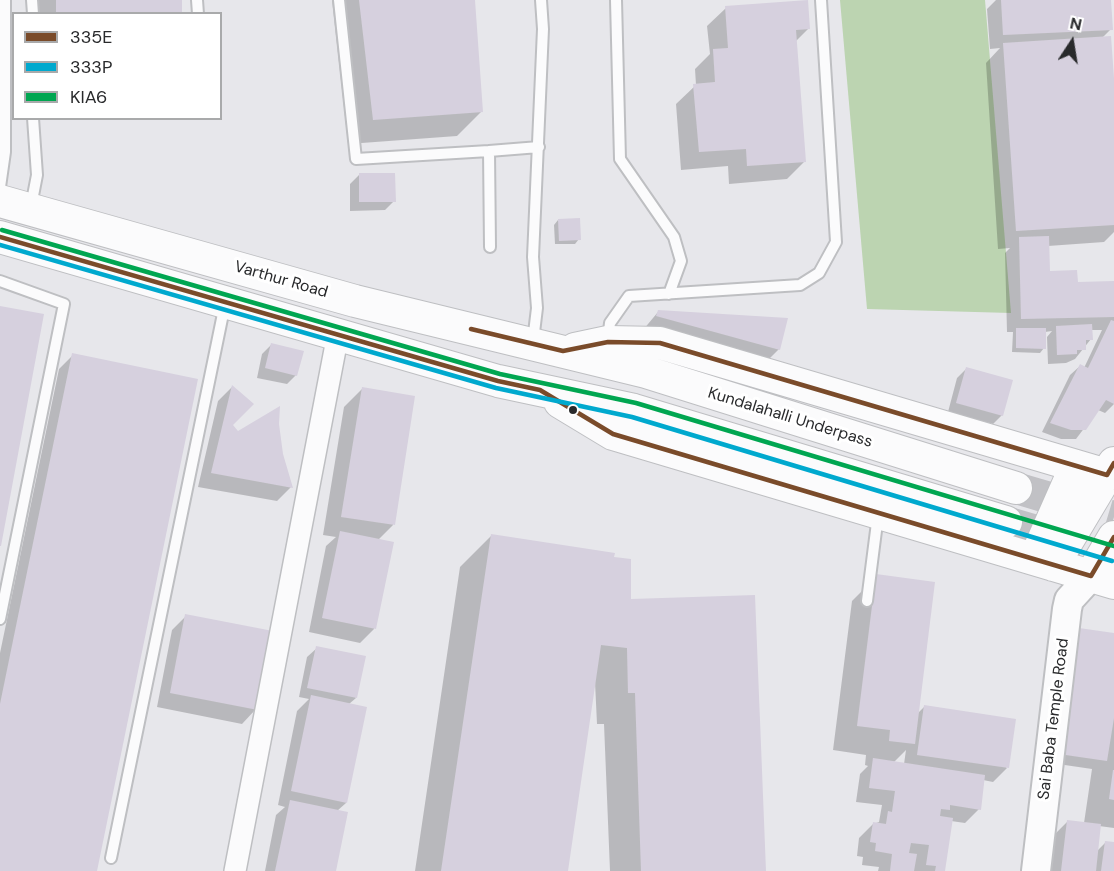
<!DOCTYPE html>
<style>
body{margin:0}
#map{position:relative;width:1114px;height:871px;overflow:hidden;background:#e7e7eb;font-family:"DM Sans",sans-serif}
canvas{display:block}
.legend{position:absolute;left:12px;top:12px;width:210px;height:108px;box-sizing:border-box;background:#fff;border:2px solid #a9aaab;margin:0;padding:8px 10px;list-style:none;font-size:18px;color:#292a2c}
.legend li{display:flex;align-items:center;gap:12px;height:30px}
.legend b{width:30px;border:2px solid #a9aaab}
.north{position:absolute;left:1042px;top:12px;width:60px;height:60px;-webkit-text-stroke:4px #fff;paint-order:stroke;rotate:12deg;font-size:16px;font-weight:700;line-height:24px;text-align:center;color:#292a2c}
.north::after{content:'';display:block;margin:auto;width:21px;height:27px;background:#292a2c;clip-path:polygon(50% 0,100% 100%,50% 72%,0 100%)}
</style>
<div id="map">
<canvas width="1114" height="871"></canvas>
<ul class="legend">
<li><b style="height:8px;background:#7a4b2a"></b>335E</li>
<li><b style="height:8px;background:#00a9ce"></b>333P</li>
<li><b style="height:8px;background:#00a651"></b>KIA6</li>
</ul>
<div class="north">N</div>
</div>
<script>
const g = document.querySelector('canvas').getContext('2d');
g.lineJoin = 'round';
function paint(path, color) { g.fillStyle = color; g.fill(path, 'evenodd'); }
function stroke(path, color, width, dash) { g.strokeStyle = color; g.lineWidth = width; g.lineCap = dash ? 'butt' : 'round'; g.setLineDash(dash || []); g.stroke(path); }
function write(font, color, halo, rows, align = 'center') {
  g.font = font + ' "DM Sans",sans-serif'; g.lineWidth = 6; g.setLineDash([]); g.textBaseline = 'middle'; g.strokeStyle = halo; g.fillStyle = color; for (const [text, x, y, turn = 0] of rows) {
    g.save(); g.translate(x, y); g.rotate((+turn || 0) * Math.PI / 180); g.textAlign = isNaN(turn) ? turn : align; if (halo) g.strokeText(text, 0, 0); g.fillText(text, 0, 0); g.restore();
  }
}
paint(new Path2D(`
 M840,0H985L1011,313L867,309Z`), '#bcd4b1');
paint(new Path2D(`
 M38,0H180L181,14H38Z
 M332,0H474L482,111L457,136L348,144Z
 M996,0H1110L1111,29L1102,38L1114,101V232L1104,242L1048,246L1049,273L1076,284L1114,283V404L1105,413L1098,410L1076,439H1061L1042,432L1070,375L1080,366L1084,368L1102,330H1091V339L1075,359L1066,363L1048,364L1047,337L1052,331L1045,332L1044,348L1040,353L1012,352L1013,332H1007L1005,253L1010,248L998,249L986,63L1000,48L990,49L987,9Z
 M726,8L809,28L795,42L805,161L787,179L729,184L728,166L681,170L676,104L696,85L695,69L710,54L707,26Z
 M359,175L394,201L385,210L350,211V184Z
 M558,220L579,239L575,244H555L554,225Z
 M658,312L779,349L765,363L643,330Z
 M271,345L296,375L287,384L257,378L262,354Z
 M73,355L96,871H0V653L59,369Z
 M966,369L1002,415L993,424L948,412L957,378Z
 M232,387L231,425L237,433L278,424L282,454L291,487L277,501L198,487L218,401Z
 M362,389L413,397L393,525L378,540L392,543L374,629L360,643L309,632L326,546L336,537L323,535L344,407Z
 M491,536L612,558L630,601L764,871H610L604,724H597L595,682L566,871H415L460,567Z
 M877,576L917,714L924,707L1007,768L993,782L983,780L979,809L965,823L951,821L943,871H878L879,867L862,865L863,857L857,856L859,838L873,824L879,822L882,805L856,802L860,774L868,766L865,765L866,755L833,750L852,601ZM906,750L904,764L893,763Z
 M186,616L256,709L242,724L157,707L172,630Z
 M1114,635V828L1099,826L1096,852L1105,843L1114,844V871H1049L1053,836L1068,821L1084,823L1092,769L1051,763Z
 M317,648L356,698L349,704L346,803L337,811L334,871H265L276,815L285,807L278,805L297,711L309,699L299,697L307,657Z`), '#0003');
paint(new Path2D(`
 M56,0H182V14H56Z
 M359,0H475L483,112L373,120Z
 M808,0L810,29L796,30L806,162L747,166L746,149L699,152L693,84L715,82L713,49L728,48L725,6Z
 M1001,0H1111L1113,30L1003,35Z
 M1111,36L1114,78V225L1016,231L1003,43Z
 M359,173H395L396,202H359Z
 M580,218L581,240L559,241L558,219Z
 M1049,236L1050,271L1077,270L1078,282L1114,281V317L1021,319L1019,237Z
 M0,306L44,314L1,546H0Z
 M658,310L788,318L780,350L656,316Z
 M1111,320L1114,321V404L1106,400L1086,430H1071L1050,423L1080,364L1088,368Z
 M1092,324L1093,340H1086V350H1077V354L1057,355L1056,326Z
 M1016,328H1046V349L1016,348Z
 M271,343L304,351L297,376L265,368Z
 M72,353L198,379L97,871H0V704Z
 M966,367L1013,380L1003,416L956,403Z
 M232,385L254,404L233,425L238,431L280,406L279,424L283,454L293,488L211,473Z
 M362,387L415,396L395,525L341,517Z
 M340,531L394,542L376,629L322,618Z
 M491,534L615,553L614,557L631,559V599L755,595L766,871H641L635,693H628L627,648L601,645L568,871H441Z
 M876,574L935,582L915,744L889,741L890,730L857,726Z
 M185,614L273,631L258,710L170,693Z
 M1079,628L1114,633V718L1107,761L1059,754Z
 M316,646L366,656L357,698L307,688Z
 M311,695L367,707L347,803L291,791Z
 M924,705L1016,719L1009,768L917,755Z
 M873,758L985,775L981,810L950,805V810L941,809L940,816L953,818L945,871H935L936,866L926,865L929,845L911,843L909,853L917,854L914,871H890L892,854L875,851L876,843L870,842L873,822L886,824L888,811L892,812L895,791L869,788Z
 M1113,770H1114V800L1109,799Z
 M290,800L348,812L336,871H275Z
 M1067,820L1101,824L1096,871H1061Z
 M1105,841L1114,842V871H1101Z`), '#d6d0de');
stroke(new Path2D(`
 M1016,488L1114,517
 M1006,522L1114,554`), '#c1c1c5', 32, [32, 16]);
const lane = new Path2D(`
 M32,0L33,14
 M197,0L198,14
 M339,0L356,159L489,151
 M616,0L620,159L674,237L681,261L669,294
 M0,187L5,152V0
 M31,206L37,175L33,118
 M490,247L489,151L539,147
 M0,281L64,304L0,619
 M608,339L610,323L629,296L800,285L819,273L836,242L821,0
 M533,341L537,308L533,257L543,29L541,0
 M867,601L878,515
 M111,858L225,304`);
const street = new Path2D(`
 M235,871L338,334`);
const secondary = new Path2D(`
 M1036,871L1067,609L1069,600L1091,576`);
const primary = new Path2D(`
 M0,201L355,301L646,372L1016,488
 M0,237L498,381L634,410L1006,522
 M575,349L608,342L660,343L1107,475
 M560,402L613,434L1114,583
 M1035,559L1076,466
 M1053,565L1114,463
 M1091,576L1114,537`);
stroke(lane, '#bebfc2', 14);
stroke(street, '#bebfc2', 24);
stroke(secondary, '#bebfc2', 32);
stroke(primary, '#bebfc2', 34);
stroke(lane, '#fbfbfc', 10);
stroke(street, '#fbfbfc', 21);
stroke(secondary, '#fbfbfc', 28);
stroke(primary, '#fbfbfc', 32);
stroke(new Path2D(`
 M0,237L498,381L540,390L613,434L1091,576L1114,537
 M471,329L563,351L608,342L660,343L1107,475L1114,463`), '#7a4b2a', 4.5);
stroke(new Path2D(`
 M0,245L496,388L632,417L1112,561`), '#00a9ce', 4.5);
stroke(new Path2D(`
 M2,230L500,374L636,403L1114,546`), '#00a651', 4.5);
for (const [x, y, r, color] of [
 [573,410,5,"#292a2c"]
]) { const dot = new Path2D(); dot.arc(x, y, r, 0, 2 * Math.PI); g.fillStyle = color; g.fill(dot); stroke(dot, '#fff', 2); }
write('16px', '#292a2c', '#fff', [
 ["Varthur Road",281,280,16],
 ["Kundalahalli Underpass",790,418,17],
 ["Sai Baba Temple Road",1054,719,-83]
]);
</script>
